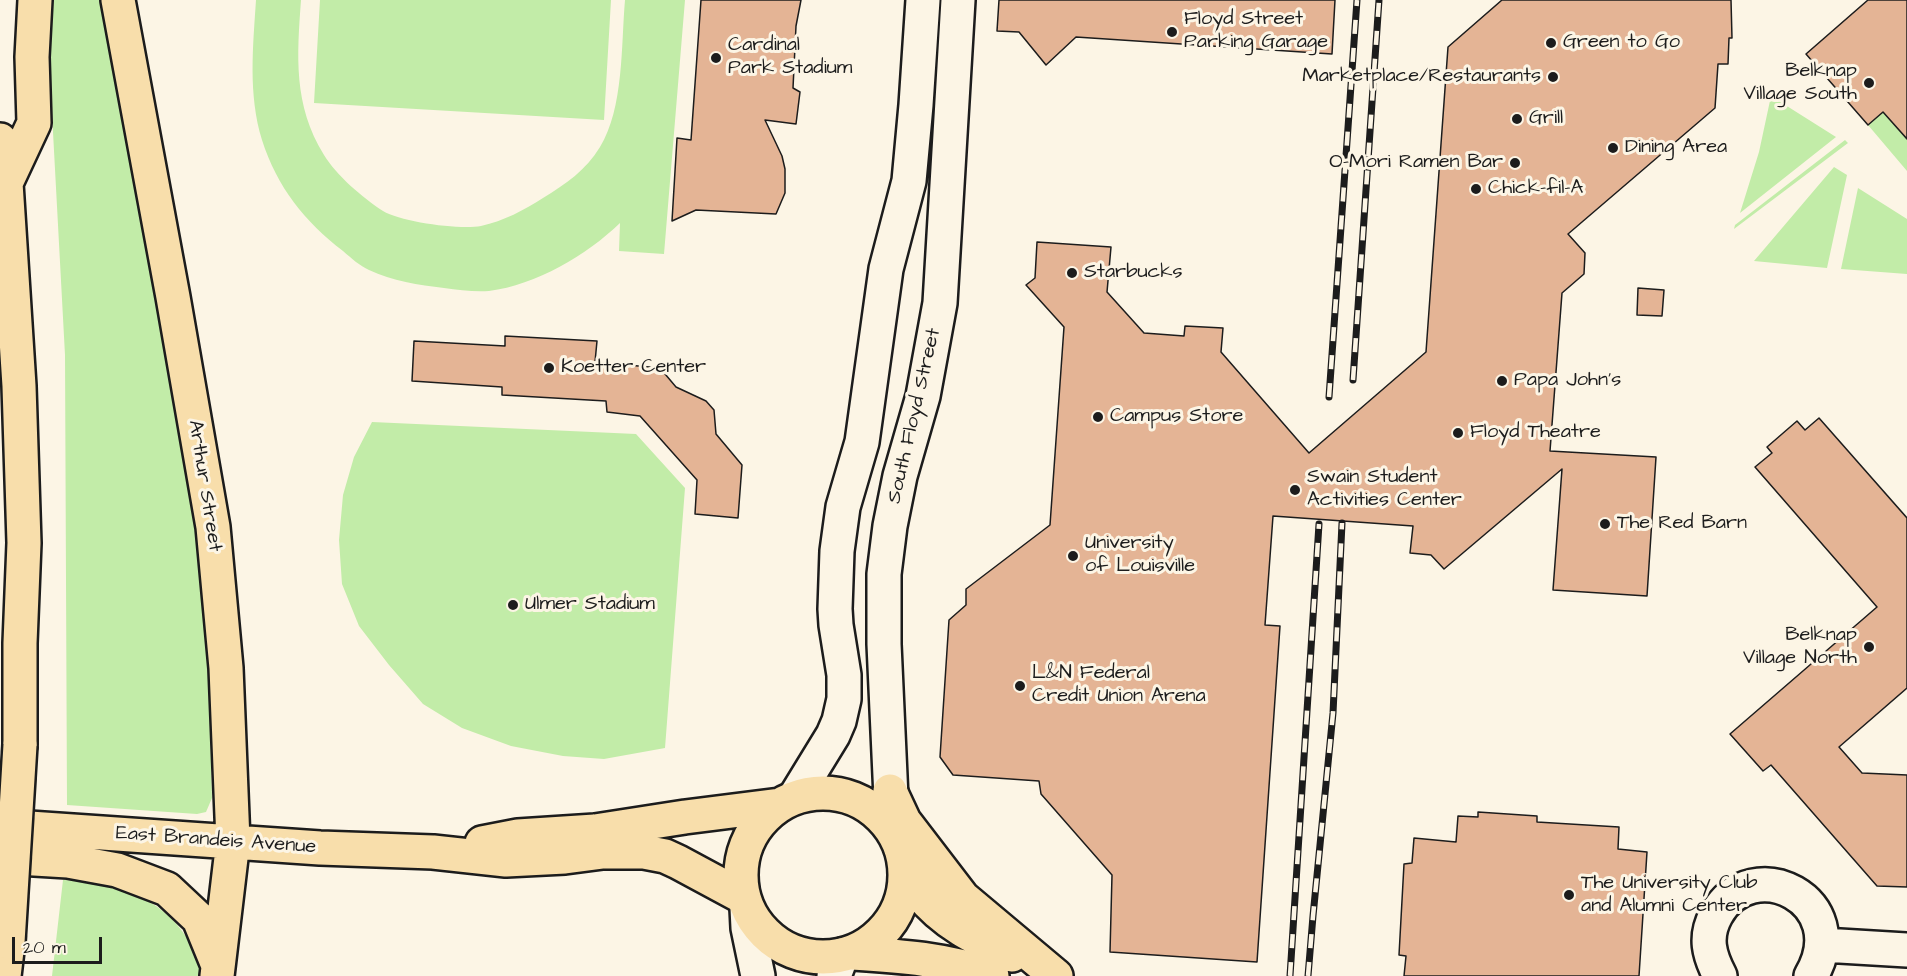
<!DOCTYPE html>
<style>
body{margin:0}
#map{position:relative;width:1907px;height:976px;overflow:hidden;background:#fcf5e5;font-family:"Architects Daughter",sans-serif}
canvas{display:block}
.scale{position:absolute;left:12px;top:937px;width:90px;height:27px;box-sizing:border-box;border:3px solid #1c1c1c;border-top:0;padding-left:8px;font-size:18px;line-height:21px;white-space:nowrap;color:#1c1c1c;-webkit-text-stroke:4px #fcf5e5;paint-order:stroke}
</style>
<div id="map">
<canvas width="1907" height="976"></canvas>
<div class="scale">20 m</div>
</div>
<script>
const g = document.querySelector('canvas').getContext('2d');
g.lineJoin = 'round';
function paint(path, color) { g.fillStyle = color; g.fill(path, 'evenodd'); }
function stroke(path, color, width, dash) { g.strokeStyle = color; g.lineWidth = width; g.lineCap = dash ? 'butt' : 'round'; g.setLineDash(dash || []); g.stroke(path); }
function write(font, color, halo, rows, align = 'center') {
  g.font = font + ' "Architects Daughter",sans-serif'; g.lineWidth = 6; g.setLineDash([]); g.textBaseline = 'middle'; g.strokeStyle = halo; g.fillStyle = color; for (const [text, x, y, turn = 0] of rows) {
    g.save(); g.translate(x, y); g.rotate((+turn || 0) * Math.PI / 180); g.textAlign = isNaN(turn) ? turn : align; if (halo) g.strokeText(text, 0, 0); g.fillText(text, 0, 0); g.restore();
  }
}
paint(new Path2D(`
 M48,0H100L186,459L205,603L208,650L212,798L206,812L197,814L67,805L65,355L51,95Z
 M256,0H301C297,55 293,105 324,155C336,175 363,198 383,211C401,222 460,230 481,226C504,221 524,210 543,198C566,184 586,170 600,147C624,108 621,45 625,0H685L664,254L619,251L620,223C587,255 536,285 489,291C474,292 459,290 444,288C419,285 392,281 369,270C360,266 351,258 343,251C305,222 277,187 262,140C248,94 253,47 256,0Z
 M320,0H611L604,120L314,103Z
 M1771,96L1836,137L1740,213L1759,152Z
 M1883,112L1907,139V171L1868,125Z
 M1845,140L1848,143L1734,229L1735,225Z
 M1834,167L1847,175L1827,268L1754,261Z
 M1858,188L1907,219V274L1841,269Z
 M372,422L636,434L685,488L665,748L604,759L563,756L511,746L462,728L423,704L389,665L359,626L342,584L339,540L343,495L354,457Z
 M63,880C128,882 187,907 202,976H52Z`), '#c2eca8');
const building = new Path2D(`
 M701,0H801L796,26L793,88L800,92L796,124L765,120L782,156L785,169V193L776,214L696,210L672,221L677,138L691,140Z
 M999,0H1335L1332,54L1076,37L1046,65L1019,32L997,31Z
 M1502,0H1731L1732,38H1729L1728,64H1718L1715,108L1568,234L1585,253L1584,274L1562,293L1550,451L1656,457L1647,596L1553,590L1562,469L1444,569L1431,555L1410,553L1413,526L1273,516L1265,625L1280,626L1257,962L1110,952L1112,875L1041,794L1039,781L953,775L940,757L949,620L966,605V589L1050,525L1064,327L1026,285L1035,278L1037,242L1111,247L1107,292L1144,333L1184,336L1185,326L1223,328L1221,352L1309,453L1426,352L1448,47Z
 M1868,0H1907V139L1883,112L1868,125L1806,54Z
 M1638,288L1664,290L1662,316L1637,315Z
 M505,336L597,341L595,362L660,368L676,387L706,401L714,410L716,434L742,465L738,518L695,514L697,480L640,416L607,412L606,401L502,395V387L412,381L414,341L505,346Z
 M1819,418L1907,518V688L1839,747L1862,773L1907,775V887L1877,886L1771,765L1763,771L1730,734L1877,607L1755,467L1772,453L1767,447L1797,421L1805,430Z
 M1478,812L1537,816V822L1619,827L1618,849L1647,852L1639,976H1404L1406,956L1399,955L1404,864L1412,863L1414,838L1456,842L1458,816L1478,817Z`);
paint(building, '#e4b495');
stroke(building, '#1c1c1c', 1.5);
const minor = new Path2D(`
 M795,797L833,735L839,721L844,699V675L836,625L835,609L837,551L843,507L862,442L886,269L909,181L916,105L923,0
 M892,820L884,644V574L890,526L900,476L923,396L940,303L958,0
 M747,908L748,928L758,976
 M1823,945L1907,950
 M834,976L842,955
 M1720,976C1709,955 1704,937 1716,915C1752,849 1855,901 1811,976`);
const major = new Path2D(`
 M118,0L173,297L213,527L226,668L233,841L217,976
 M890,791L904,821L963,898L1056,976
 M741 875a82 82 0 1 1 164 0a82 82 0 1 1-164 0Z
 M0,826L320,848L433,852L506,860L565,857L603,852H644L665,856L678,862L743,897
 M482,843L518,836L595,831L685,817L780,805
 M0,857L68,861L117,870L167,889L199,919L217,963
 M906,868C910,876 914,885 919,892C944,924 977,939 1012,955
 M851,953C898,956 948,959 992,976`);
const highway = new Path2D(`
 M0,140L6,183L19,386L24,543L20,643V745
 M6,183L34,123L32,57L35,0
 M4,976L8,942`);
stroke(minor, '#1c1c1c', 38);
stroke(major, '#1c1c1c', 38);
stroke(highway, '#1c1c1c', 38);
stroke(minor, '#fcf5e5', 33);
stroke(major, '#f8deab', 33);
stroke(highway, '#f8deab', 33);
const rail = new Path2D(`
 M1353,380L1379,0
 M1329,397L1357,0
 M1290,976L1319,524
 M1308,976L1313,916L1333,713L1342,523`);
stroke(rail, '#1c1c1c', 7);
stroke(rail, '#fcf5e5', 4.5, [14]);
const highwayBridge = new Path2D(`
 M8,942L20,745`);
stroke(highwayBridge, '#1c1c1c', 38, []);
stroke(highwayBridge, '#f8deab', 33);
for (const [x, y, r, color] of [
 [1172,32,6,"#1c1c1c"],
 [1551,43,6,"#1c1c1c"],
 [716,58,6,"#1c1c1c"],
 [1553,77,6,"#1c1c1c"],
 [1869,83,6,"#1c1c1c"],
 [1517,119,6,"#1c1c1c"],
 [1613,148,6,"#1c1c1c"],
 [1515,163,6,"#1c1c1c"],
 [1476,189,6,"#1c1c1c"],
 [1072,273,6,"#1c1c1c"],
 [549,368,6,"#1c1c1c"],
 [1502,381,6,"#1c1c1c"],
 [1098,417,6,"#1c1c1c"],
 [1458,433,6,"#1c1c1c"],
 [1295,490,6,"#1c1c1c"],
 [1605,524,6,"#1c1c1c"],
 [1073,556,6,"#1c1c1c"],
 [513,605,6,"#1c1c1c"],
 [1869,647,6,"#1c1c1c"],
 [1020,686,6,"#1c1c1c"],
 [1569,895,6,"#1c1c1c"]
]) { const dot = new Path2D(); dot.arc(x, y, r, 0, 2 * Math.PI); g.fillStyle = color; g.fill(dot); stroke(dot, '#fcf5e5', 2); }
write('20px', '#1c1c1c', '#fcf5e5', [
 ["Floyd Street",1184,20],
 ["Parking Garage",1184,43],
 ["Green to Go",1563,43],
 ["Cardinal",728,46],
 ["Park Stadium",728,69],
 ["Belknap",1857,72,"right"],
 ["Village South",1857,95,"right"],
 ["Marketplace/Restaurants",1541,77,"right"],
 ["Grill",1529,119],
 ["Dining Area",1625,148],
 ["O-Mori Ramen Bar",1503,163,"right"],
 ["Chick-fil-A",1488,189],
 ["Starbucks",1084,273],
 ["Koetter Center",561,368],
 ["Papa John's",1514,381],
 ["Campus Store",1110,417],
 ["Floyd Theatre",1470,433],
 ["Swain Student",1307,478],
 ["Activities Center",1307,501],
 ["The Red Barn",1617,524],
 ["University",1085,544],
 ["of Louisville",1085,567],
 ["Ulmer Stadium",525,605],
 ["Belknap",1857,636,"right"],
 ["Village North",1857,659,"right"],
 ["L&N Federal",1032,674],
 ["Credit Union Arena",1032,697],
 ["The University Club",1581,884],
 ["and Alumni Center",1581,907]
], 'left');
write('20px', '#1c1c1c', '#fcf5e5', [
 ["South Floyd Street",915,416,-77],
 ["Arthur Street",204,486,81],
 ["East Brandeis Avenue",216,841,4]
]);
</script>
